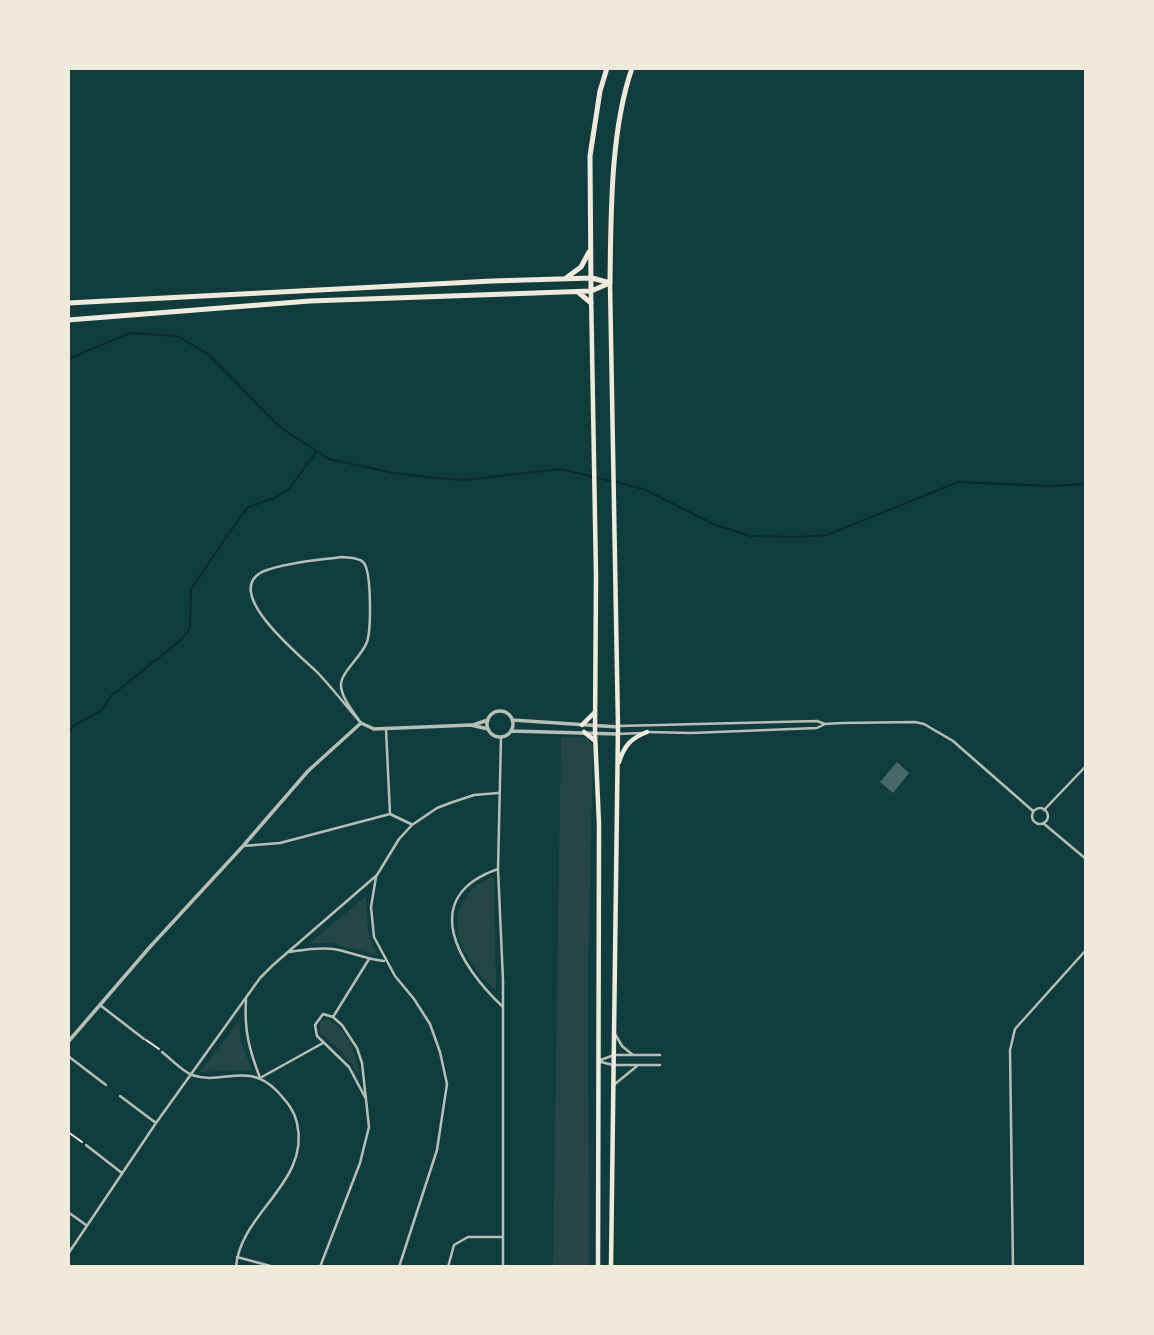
<!DOCTYPE html>
<style>
body{margin:0}
#map{position:relative;width:1154px;height:1335px;overflow:hidden;background:#0f3d3e;font-family:"Varela Round",sans-serif}
canvas{display:block}
.frame{position:absolute;inset:0;border:70px solid #f1e9da;pointer-events:none}
</style>
<div id="map">
<canvas width="1154" height="1335"></canvas>
<div class="frame"></div>
</div>
<script>
const g = document.querySelector('canvas').getContext('2d');
g.lineJoin = 'round';
function paint(path, color) { g.fillStyle = color; g.fill(path, 'evenodd'); }
function stroke(path, color, width, dash) { g.strokeStyle = color; g.lineWidth = width; g.lineCap = dash ? 'butt' : 'round'; g.setLineDash(dash || []); g.stroke(path); }
paint(new Path2D(`
 M582,737L589,740L593,747L588,971L589,1267H553L561,738Z
 M494,876L496,990C457,957 434,902 494,876Z
 M366,896L368,930L377,955L331,943H310Z
 M328,1019C348,1031 356,1054 360,1076L344,1054L320,1032V1022Z
 M239,1021L241,1042L252,1070L200,1072Z`), '#244646');
stroke(new Path2D(`
 M68,359L130,333L177,336L208,354L281,428L329,459L393,473L436,478L464,480L561,469L611,481
 M617,482L646,490L713,524L750,536L799,537L827,535L958,482L1050,486L1086,484
 M68,731L75,725L102,710L111,696L182,639L190,628L191,589L234,526L248,507L275,498L289,489L316,452`), '#0a2a2b', 2);
paint(new Path2D(`
 M897,762L909,773L893,793L880,782Z`), '#486865');
stroke(new Path2D(`
 M146,1040L159,1049
 M68,1132L82,1142`), '#f1e9da', 2);
stroke(new Path2D(`
 M333,1017L369,959
 M260,1078L323,1043`), '#b8beb3', 2.5);
stroke(new Path2D(`
 M342,557C348,558 358,557 363,562C372,570 371,630 367,642C362,656 342,671 341,684C340,696 354,713 361,723C346,706 333,689 318,673C303,658 221,593 262,572C281,563 320,560 342,557Z
 M619,726L817,721L825,724
 M386,729L390,814L411,824
 M649,732L691,733L817,728L825,724L842,723L915,722L924,724L953,741L1033,811
 M617,734L642,733
 M501,737L498,869L503,980V1267
 M1032 816a8 8 0 1 1 16 0a8 8 0 1 1-16 0Z
 M1044,810L1086,766
 M1043,823L1086,859
 M243,846L280,843L390,814
 M498,869C417,897 459,966 503,1007
 M376,877L371,907L374,937L395,976L414,999L430,1024L440,1052L447,1084L437,1150L399,1267
 M288,952C303,950 318,947 333,949C351,952 366,959 384,961
 M246,999C244,1030 249,1049 260,1078
 M100,1005L144,1039
 M615,1034L622,1046L633,1055
 M162,1052C171,1059 182,1071 192,1075C223,1086 248,1060 278,1092C287,1102 294,1110 297,1123C311,1182 240,1213 236,1267
 M68,1056L106,1085
 M598,1061L614,1055H660
 M601,1062L613,1065H660
 M615,1084L637,1066
 M120,1096L156,1123
 M86,1145L122,1173
 M68,1212L86,1225
 M68,1254L156,1123L260,978L273,965L377,875L399,839L412,825L437,808L450,803L474,795L498,793
 M237,1257L274,1267
 M320,1267L360,1163L369,1127L362,1063L357,1048L342,1025L333,1017L323,1014L315,1025L317,1036L349,1067L366,1099
 M448,1267L454,1245L468,1237H502
 M1013,1267L1010,1050L1015,1029L1086,950`), '#b8beb3', 2.5);
stroke(new Path2D(`
 M487 724a13 13 0 1 1 26 0a13 13 0 1 1-26 0Z
 M512,720L618,727
 M473,725L488,720
 M511,731L617,734
 M68,1042L149,948L243,846L308,771L361,723L374,729L471,725L488,729`), '#b8beb3', 3.5);
stroke(new Path2D(`
 M610,283L618,727L611,1267
 M591,291L596,576L595,733L599,824L598,1267
 M582,725L595,712
 M584,732L594,740
 M619,762C624,746 631,738 647,732`), '#f1e9da', 4.5);
stroke(new Path2D(`
 M566,278L581,267L589,252
 M610,283C611,216 610,132 632,68
 M591,291L590,156L600,91L607,68
 M578,292L591,303
 M68,303L492,281L592,278L610,283
 M68,320L310,301L591,291L610,283`), '#f1e9da', 5);
</script>
